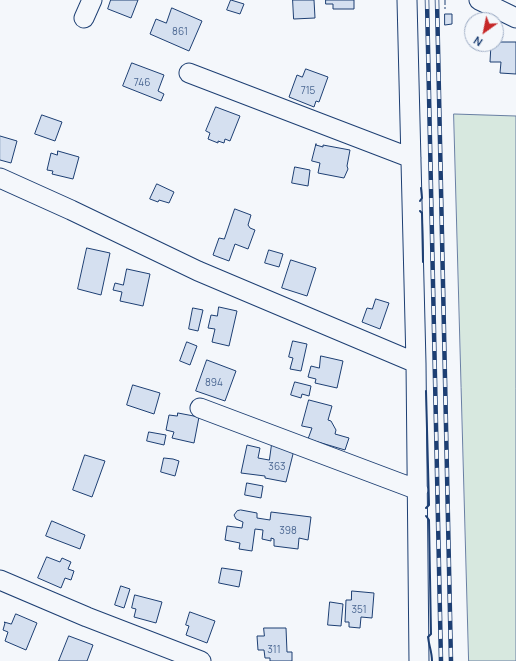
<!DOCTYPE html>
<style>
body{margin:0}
#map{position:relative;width:516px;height:661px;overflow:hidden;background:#f4f7fb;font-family:Manrope,sans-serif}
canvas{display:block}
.north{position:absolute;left:464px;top:12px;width:40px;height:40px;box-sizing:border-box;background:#f4f7fb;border:1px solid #9eadc5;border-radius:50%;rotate:213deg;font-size:11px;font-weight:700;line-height:16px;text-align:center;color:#1d3f73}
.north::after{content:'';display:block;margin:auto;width:14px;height:18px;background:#c62828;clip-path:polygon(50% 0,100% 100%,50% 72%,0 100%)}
</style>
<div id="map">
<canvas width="516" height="661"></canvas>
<div class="north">N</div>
</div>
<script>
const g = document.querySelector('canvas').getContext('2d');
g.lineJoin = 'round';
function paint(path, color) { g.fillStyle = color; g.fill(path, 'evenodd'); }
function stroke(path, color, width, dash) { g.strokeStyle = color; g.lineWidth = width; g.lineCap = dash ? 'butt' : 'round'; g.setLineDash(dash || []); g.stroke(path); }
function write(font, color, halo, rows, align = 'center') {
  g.font = font + ' Manrope,sans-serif'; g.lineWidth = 3; g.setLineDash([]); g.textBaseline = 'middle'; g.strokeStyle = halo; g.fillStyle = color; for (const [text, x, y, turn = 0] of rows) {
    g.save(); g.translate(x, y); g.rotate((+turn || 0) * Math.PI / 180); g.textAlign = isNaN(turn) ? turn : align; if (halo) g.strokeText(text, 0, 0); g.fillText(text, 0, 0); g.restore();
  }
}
const green = new Path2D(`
 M454,114L516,116V661H469Z`);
paint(green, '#d7e8df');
stroke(green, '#687fa3', 1);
const building = new Path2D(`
 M111,0H138L131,18L108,9Z
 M231,0L244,4L240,14L227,10Z
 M293,0H314L315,18L294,19Z
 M326,0H354V9H333V4H326Z
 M172,8L202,21L189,51L150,34L156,19L166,23Z
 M445,14H452V24L445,25Z
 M496,42H516V74L500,73L501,62H490L491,44H496Z
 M132,63L164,75L158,91L164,94L161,101L123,86Z
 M306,69L328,77L319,102L316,101L314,107L289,97L297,75L302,77Z
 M216,107L240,116L230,141L225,139L224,143L218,141V143L208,139L210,133L206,131Z
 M42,115L62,122L55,141L35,134Z
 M0,136L17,141L11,163L0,160Z
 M316,144V145L323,147V145L350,150L347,166L348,169L344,178L318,173L320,163L312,161Z
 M58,151L79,157L73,179L52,174L53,171L47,170L51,153L57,155Z
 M295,167L310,170L308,186L292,183Z
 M157,184L174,192L169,203L159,200L158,202L150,199Z
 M235,209L251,215L248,225L250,228L255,230L248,249L235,244L229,261L213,255L219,238L224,239Z
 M87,248L110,253L101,295L78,289Z
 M269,250L283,254L279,267L265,263Z
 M291,260L316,268L307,296L282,288Z
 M127,269L150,274L143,306L120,301L122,292L113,290L115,283L123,285Z
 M376,299L389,303L380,329L362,322L367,308L372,309Z
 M219,307L237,311L229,346L212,342L215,329L208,328L211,315L217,316Z
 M193,308L203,310L198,331L189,329Z
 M293,341L307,344L301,371L290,369L293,358L289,357Z
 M187,342L197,346L190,365L180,361Z
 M321,356L343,361L337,388L315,383L316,379L308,377L311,366L319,368Z
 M207,360L236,371L225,401L196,391Z
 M295,382L311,386L309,396L302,394L301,398L291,395Z
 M133,385L160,393L154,414L127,405Z
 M309,400L332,406L328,420L331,421L336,430L335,434L349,438L345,450L308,439L312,428L302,426Z
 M178,413L199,417L194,443L172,438L174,432L166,430L169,415L177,416Z
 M149,432L166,435L164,445L147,441Z
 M272,444L294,450L286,482L265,478V476L241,473L247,445L260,448L258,458L269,460Z
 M85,455L105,461L92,497L73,490Z
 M164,458L173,459L179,461L175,476L161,472Z
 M247,483L263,486L261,498L245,495Z
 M241,510L257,513V518L270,520L271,512L311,517L308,540L299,538L298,549L274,546V539L271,538V541L262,539L263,530L255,529L252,551L239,549L240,543L225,540L227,526L242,528L243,522L236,519L234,515L237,511Z
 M52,521L85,535L80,549L46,536Z
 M47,557L60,562L62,558L71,562L68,569L74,571L71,580L65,578L61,588L38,578Z
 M222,568L242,571L239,587L219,583Z
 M121,586L130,589L124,608L115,605Z
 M352,591L374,593L372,618L361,617L360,628L349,627V622H345L346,600H351Z
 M135,595L162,602L156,623L134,617L136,609L132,608Z
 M330,602L343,604L341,626L328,625Z
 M190,612L215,621L207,643L186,635L189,626L186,625Z
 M16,614L37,623L26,650L5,641L8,632L3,630L5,623L4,622L11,624Z
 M264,628H286L287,652H292V661H270V658H265L264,650H258L257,636H264Z
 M69,636L93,645L87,661H59Z`);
paint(building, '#d5e0f0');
stroke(building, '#1d3f73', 1);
const minor = new Path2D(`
 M407,0L416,363L419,661
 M479,0L516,18
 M84,18L92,0
 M189,73L411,158
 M0,178L71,210L198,271L416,363
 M200,408L418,490
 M0,580L87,617L201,661`);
stroke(minor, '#1d3f73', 21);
stroke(minor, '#f4f7fb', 19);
const rail = new Path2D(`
 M427,0L441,661
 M437,0L451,661`);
stroke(rail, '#1d3f73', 4.5);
stroke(rail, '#f4f7fb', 3, [9]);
stroke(new Path2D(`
 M445,0V9`), '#1d3f73', 1, [5, 2]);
stroke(new Path2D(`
 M420,201L422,198L421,188
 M420,211L422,213L423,262
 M426,391L429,505L426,508
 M426,516L429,520L431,634L428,637C429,646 432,652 432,661`), '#1d3f73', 2);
write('10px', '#4b6792', null, [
 ["861",180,32],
 ["746",142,83],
 ["715",308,91],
 ["894",214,383],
 ["363",277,467],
 ["398",288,531],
 ["351",359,610],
 ["311",274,650]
]);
</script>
